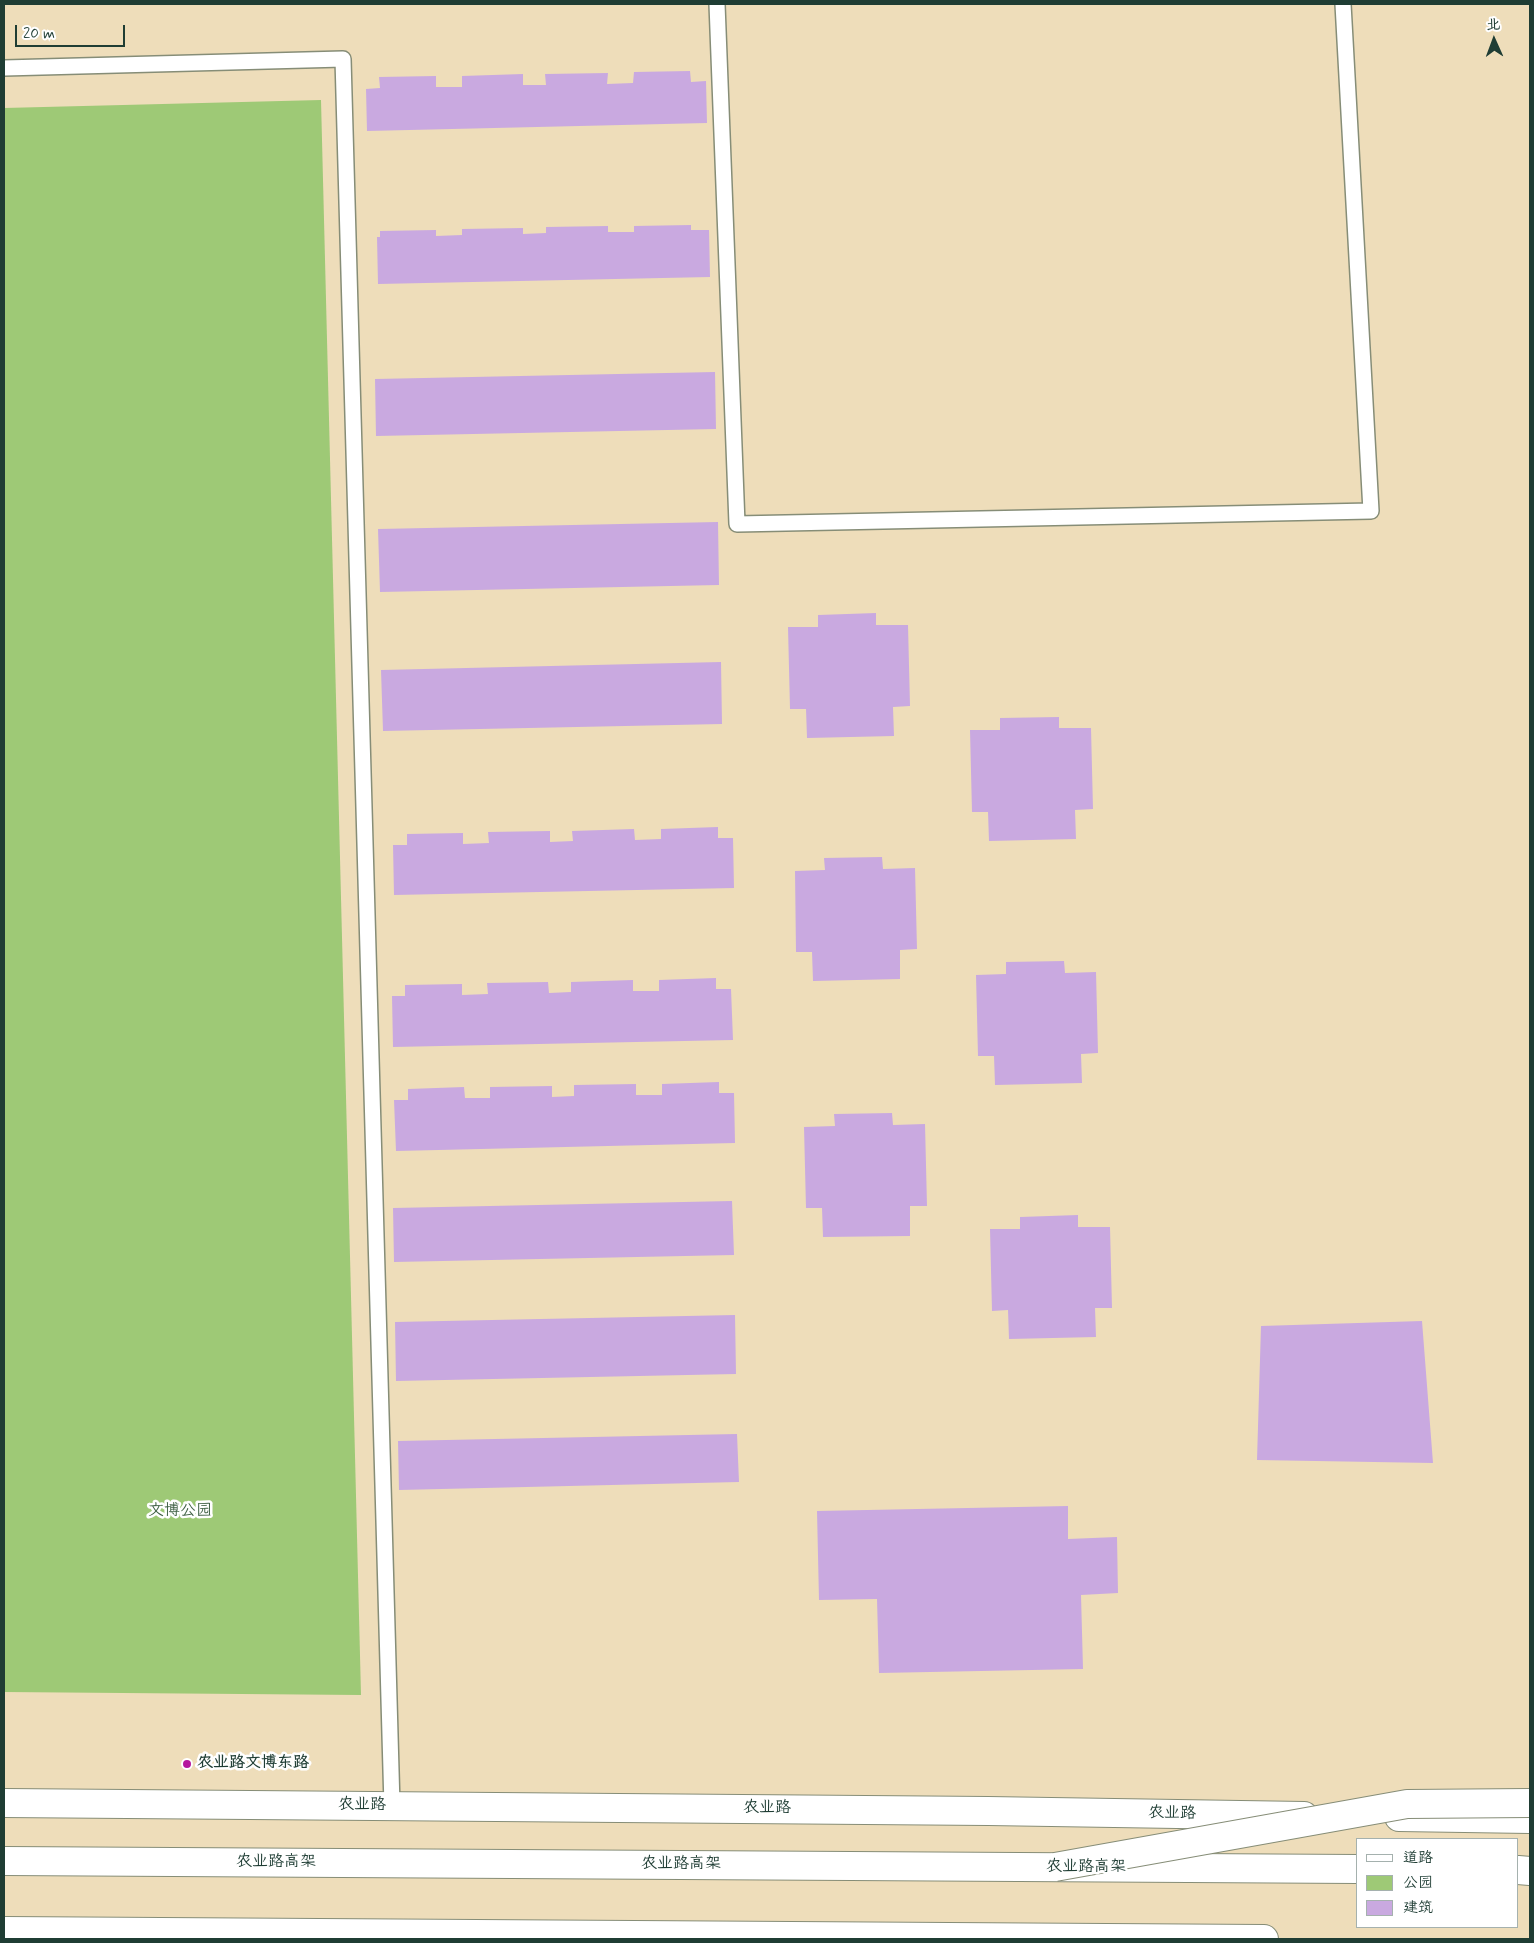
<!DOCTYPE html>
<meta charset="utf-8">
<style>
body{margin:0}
#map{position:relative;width:1534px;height:1943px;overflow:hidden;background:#eeddba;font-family:Mynerve,"LXGW WenKai TC",sans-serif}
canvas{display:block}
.frame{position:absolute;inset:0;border:5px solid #1f3d34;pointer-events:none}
.legend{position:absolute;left:1356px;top:1838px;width:162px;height:90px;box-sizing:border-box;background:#fff;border:1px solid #a5b1ae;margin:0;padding:6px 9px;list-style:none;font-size:15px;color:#1f3d34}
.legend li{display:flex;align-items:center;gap:10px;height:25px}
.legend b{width:25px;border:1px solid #a5b1ae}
.north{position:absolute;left:1469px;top:15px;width:50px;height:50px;-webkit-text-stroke:4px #fff;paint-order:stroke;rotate:358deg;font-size:14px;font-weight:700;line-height:20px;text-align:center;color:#1f3d34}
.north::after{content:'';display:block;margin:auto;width:18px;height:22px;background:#1f3d34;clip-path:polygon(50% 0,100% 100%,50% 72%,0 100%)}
.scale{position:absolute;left:15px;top:25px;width:110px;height:22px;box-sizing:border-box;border:2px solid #1f3d34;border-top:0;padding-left:6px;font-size:15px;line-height:18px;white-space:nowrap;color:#1f3d34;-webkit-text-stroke:4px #fff;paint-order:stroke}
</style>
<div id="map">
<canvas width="1534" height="1943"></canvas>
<div class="frame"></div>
<ul class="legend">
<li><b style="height:6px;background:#fff"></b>道路</li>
<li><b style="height:14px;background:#9ec976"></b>公园</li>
<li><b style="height:14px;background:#c9a9e0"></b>建筑</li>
</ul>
<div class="north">北</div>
<div class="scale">20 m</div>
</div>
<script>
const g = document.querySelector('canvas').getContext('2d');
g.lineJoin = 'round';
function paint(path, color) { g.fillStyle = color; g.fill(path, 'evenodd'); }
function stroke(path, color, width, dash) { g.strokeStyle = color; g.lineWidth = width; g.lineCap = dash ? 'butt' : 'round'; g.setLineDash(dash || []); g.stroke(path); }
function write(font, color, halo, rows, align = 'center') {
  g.font = font + ' Mynerve,"LXGW WenKai TC",sans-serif'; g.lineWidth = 5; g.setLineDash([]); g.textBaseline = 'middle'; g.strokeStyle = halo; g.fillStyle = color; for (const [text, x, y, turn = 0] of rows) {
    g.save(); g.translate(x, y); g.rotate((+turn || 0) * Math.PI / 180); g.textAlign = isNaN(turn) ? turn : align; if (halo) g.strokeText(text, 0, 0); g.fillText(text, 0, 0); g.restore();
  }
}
paint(new Path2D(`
 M321,100L361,1695L4,1692V108Z`), '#9ec976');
paint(new Path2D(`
 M690,71L691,82L706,81L707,123L367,131L366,89L380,88L379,77L436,76V87H462V76L523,74V85H546L545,74L608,73L607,84L633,83L634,72Z
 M691,225V230H709L710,277L378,284L377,237H380V231L436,230V236L462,235V229L523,228V234L546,233V227L608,226V232H634V226Z
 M715,372L716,429L376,436L375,379Z
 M718,522L719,585L380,592L378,529Z
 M876,613V625H908L910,706L893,707L894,736L807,738L806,709H790L788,627H818V615Z
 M721,662L722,724L383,731L381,670Z
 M1059,717V728H1091L1093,809L1075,810L1076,839L989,841L988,812H972L970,730H1000V718Z
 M718,827V838H733L734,888L394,895L393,845H407V834L463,833V844L489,843L488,832L550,831V842L573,841L572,831L634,829L635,840L661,839V829Z
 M882,857L883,869L915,868L917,949L900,950V979L813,981L812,952H796L795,871L825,870L824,858Z
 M1064,961L1065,973L1096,972L1098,1053L1081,1054L1082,1083L995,1085L994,1056H978L976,975L1006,974V962Z
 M716,978V989H731L733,1040L393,1047L392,996H405V985L462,984V995L488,994L487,983L548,982L549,993L571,992V982L633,980V991H659V980Z
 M719,1082V1093H734L735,1143L396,1151L394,1100H408V1089L464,1087L465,1098H490V1087L552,1086V1097L574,1096V1085L636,1084V1095H662V1084Z
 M892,1113L893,1125L925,1124L927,1206H910V1236L823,1237L822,1208H806L804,1127L835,1126L834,1114Z
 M732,1201L734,1255L394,1262L393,1208Z
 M1078,1215V1227H1110L1112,1308H1095L1096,1337L1009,1339L1008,1310L992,1311L990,1229H1020V1217Z
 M735,1315L736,1374L396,1381L395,1322Z
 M1422,1321L1433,1463L1257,1460L1261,1326Z
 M737,1434L739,1482L399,1490L398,1441Z
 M1068,1506V1539L1117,1537L1118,1593L1081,1595L1083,1669L879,1673L877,1599L819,1600L817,1511Z`), '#c9a9e0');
const lane = new Path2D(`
 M717,4L737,524L1371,511L1343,4
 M4,68L343,59L392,1806`);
const secondary = new Path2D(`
 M4,1803L988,1811L1304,1816
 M1399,1817L1530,1819`);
const highway = new Path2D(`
 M4,1861L1358,1869
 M1518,1870L1530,1871
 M4,1931L1264,1939`);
stroke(lane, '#868d77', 18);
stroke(secondary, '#868d77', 30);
stroke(highway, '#868d77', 30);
stroke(lane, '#fff', 15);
stroke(secondary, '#fff', 28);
stroke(highway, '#fff', 28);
const highwayBridge = new Path2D(`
 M1055,1867L1407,1804L1530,1803`);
stroke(highwayBridge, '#868d77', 30, []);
stroke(highwayBridge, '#fff', 28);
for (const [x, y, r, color] of [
 [187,1764,5,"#b5179e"]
]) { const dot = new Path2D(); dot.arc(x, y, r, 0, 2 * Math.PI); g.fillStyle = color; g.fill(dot); stroke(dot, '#fff', 2); }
write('16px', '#3f6044', '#fff', [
 ["文博公园",180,1512]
]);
write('bold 16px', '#1f3d34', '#fff', [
 ["农业路文博东路",197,1764]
], 'left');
write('16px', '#1f3d34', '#fff', [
 ["农业路",362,1806],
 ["农业路",767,1809],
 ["农业路",1172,1814,1],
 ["农业路高架",276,1863],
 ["农业路高架",681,1865],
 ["农业路高架",1086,1868]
]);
</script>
